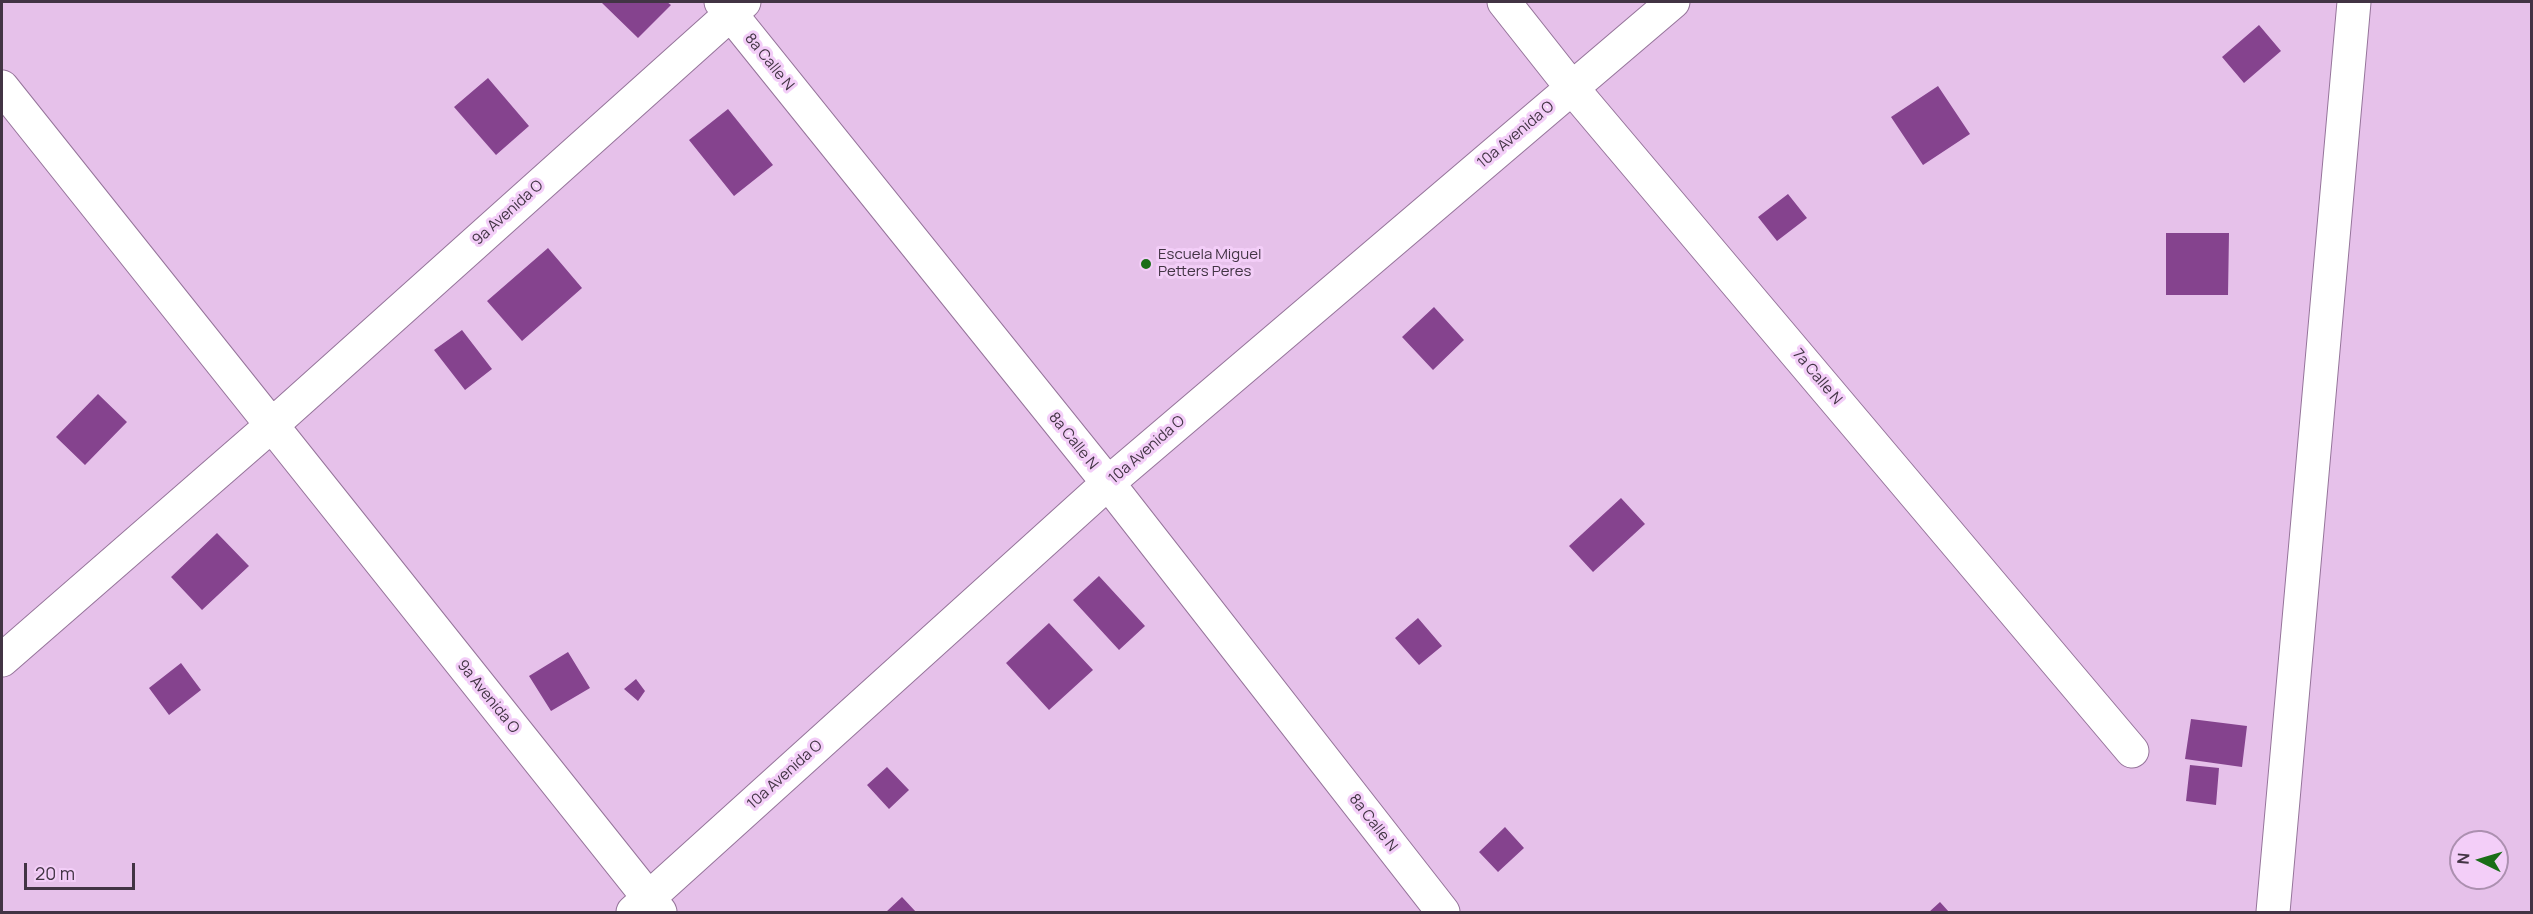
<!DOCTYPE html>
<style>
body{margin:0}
#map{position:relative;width:2533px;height:914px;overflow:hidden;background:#e6c1ea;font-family:Manrope,sans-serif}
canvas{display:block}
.frame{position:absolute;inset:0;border:3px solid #423444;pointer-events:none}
.north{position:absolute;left:2449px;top:830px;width:60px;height:60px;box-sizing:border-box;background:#f3cef8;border:2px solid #ac90b0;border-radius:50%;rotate:275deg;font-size:16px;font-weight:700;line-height:24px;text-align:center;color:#423444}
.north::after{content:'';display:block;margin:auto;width:21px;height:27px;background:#196e17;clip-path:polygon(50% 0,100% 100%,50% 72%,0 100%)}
.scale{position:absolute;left:24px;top:863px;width:111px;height:27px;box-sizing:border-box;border:3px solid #423444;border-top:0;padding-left:8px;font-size:18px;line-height:21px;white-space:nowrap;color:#423444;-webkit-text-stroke:4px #f3cef8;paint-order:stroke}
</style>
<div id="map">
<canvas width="2533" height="914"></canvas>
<div class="frame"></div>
<div class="north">N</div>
<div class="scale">20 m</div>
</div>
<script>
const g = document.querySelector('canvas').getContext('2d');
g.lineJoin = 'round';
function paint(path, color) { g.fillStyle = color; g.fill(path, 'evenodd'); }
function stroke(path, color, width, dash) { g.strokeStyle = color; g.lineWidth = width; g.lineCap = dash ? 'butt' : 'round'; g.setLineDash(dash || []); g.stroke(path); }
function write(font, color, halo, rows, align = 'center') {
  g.font = font + ' Manrope,sans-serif'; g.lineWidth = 6; g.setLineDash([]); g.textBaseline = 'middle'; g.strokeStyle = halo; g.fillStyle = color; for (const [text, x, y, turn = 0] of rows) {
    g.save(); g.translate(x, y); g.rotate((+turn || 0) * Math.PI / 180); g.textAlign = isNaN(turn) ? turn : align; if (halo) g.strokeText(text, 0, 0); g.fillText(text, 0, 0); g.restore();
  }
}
paint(new Path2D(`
 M603,2H667L671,5L638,38L602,3Z
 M2259,25L2281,51L2244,83L2222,57Z
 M488,78L529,126L496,155L454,107Z
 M1938,86L1970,134L1923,165L1891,117Z
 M728,109L773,165L734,196L689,140Z
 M1788,194L1807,218L1777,241L1758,217Z
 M2166,233H2229L2228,295H2166Z
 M548,248L582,288L522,341L487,301Z
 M1434,307L1464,340L1433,370L1402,337Z
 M462,330L492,369L465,390L434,350Z
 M98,394L127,422L85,465L56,437Z
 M1621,498L1645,524L1593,572L1569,546Z
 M217,533L249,566L202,610L171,577Z
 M1099,576L1145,626L1119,650L1073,600Z
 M1418,618L1442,646L1419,665L1395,638Z
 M1049,623L1093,670L1049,710L1006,663Z
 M568,652L590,688L551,711L529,676Z
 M181,663L201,690L169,715L149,688Z
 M636,679L645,691L638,701L624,689Z
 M2191,719L2247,726L2242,767L2185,759Z
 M2190,765L2219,768L2216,805L2186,801Z
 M887,767L909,790L889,809L867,785Z
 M1505,827L1524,848L1498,872L1479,852Z
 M902,897L916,912H886Z
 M1940,902L1949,912H1929Z`), '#85438e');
const street = new Path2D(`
 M721,2L1108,483L1443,912
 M1504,2L1572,88L2132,751
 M2,87L660,912
 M2,660L272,425L744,2
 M633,912L1108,483L1673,2
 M2273,912L2354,2`);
stroke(street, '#95749a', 35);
stroke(street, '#fff', 33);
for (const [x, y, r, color] of [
 [1146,264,6,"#196e17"]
]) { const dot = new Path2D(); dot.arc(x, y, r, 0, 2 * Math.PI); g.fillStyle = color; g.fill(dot); stroke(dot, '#f3cef8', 2); }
write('15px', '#423444', '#f3cef8', [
 ["8a Calle N",769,62,51],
 ["10a Avenida O",1516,135,-40],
 ["9a Avenida O",508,213,-42],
 ["7a Calle N",1817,377,50],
 ["8a Calle N",1073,441,51],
 ["10a Avenida O",1147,450,-41],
 ["9a Avenida O",488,697,51],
 ["10a Avenida O",785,775,-42],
 ["8a Calle N",1373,823,52]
]);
write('15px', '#423444', '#f3cef8', [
 ["Escuela Miguel",1158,255],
 ["Petters Peres",1158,272]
], 'left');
</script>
